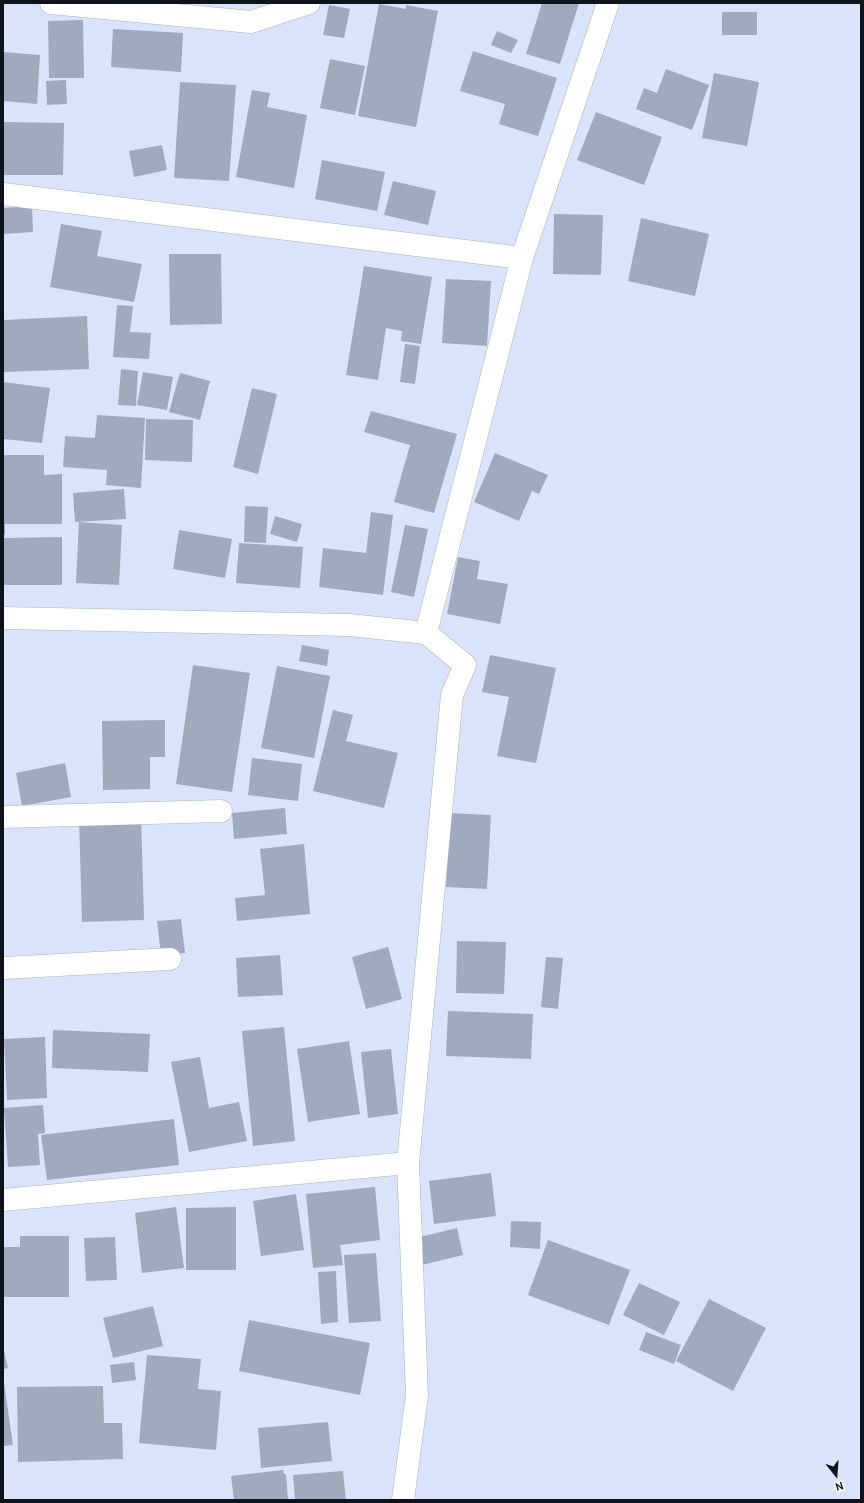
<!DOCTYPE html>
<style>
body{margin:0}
#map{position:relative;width:864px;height:1503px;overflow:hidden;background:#d9e3f9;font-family:Cabin,sans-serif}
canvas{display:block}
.frame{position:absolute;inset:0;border:4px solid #0e1219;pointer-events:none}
.north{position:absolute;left:816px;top:1455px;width:40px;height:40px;-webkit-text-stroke:3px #fff;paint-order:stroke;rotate:163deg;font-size:11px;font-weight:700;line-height:16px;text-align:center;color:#0e1219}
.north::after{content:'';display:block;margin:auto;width:14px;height:18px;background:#0e1219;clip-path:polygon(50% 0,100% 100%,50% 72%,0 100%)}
</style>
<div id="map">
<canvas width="864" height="1503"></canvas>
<div class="frame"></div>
<div class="north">N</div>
</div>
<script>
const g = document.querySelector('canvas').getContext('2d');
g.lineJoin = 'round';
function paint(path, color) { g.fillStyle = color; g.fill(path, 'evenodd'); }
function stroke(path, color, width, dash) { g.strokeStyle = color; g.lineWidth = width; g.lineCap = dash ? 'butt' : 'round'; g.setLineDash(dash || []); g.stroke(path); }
paint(new Path2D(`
 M542,3H579L560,64L526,54Z
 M379,4L406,9V5L438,11L416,127L358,116Z
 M329,5L350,9L344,38L323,35Z
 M722,12H757V35H722Z
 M83,20L84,78H49L48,21Z
 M113,29L183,33L181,72L111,67Z
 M497,31L518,40L511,53L491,45Z
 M473,51L557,78L538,136L499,124L505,104L460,91Z
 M3,52L40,55L37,104L3,101Z
 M330,59L365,66L355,115L320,108Z
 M666,69L709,85L692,130L636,109L644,88L657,93Z
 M714,73L759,82L747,146L702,138Z
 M66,80L67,104L47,105L46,81Z
 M180,82L236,85L229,181L174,178Z
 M252,90L270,93L267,107L307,115L294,188L236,177Z
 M596,112L662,137L644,185L577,160Z
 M4,122L64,123L63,175H3Z
 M162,145L167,170L134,177L129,151Z
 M322,160L385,172L377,211L315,199Z
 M393,181L436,191L428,225L384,215Z
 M32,206L33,232L3,234V208Z
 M554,214L603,215L601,275L553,274Z
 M641,218L709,234L695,296L628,281Z
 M61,224L102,231L97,256L142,264L134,302L50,287Z
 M169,254H221L222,324L170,325Z
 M364,266L432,277L421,344L401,341L402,331L386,328L378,380L346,375Z
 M446,279L491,281L487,346L442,343Z
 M117,305L133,306L130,332L151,333L149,359L113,357Z
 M87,316L89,369L3,372V320Z
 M405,344L420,346L415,384L400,382Z
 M121,369L138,371L136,406L118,405Z
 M143,372L173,377L167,410L137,405Z
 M180,373L210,381L200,420L169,412Z
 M3,382L50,388L42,443L3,439Z
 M252,388L277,394L258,474L233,467Z
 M371,411L457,434L434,513L394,502L410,445L364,432Z
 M97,415L145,418L141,488L106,485L107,470L63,467L65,436L95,438Z
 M146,419L193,420L192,462L145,460Z
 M495,453L548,475L539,494L532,491L519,521L474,502Z
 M3,455H44V475L62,474V524H5V535H3Z
 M124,489L126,519L75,522L73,493Z
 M245,506L268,507L266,543L244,542Z
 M371,512L393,515L383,595L319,587L323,548L366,553Z
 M275,516L302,524L297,542L270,534Z
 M79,522L122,525L119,585L76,583Z
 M405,525L428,529L414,597L391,592Z
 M179,530L232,539L225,578L173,569Z
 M62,537V585H3V538Z
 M239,543L303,547L300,588L236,583Z
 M458,557L480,561L477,579L508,584L500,624L447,614Z
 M302,645L329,650L327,666L299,661Z
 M490,655L556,668L536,763L497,756L509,697L482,692Z
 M193,665L250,673L232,792L176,784Z
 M277,666L330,676L314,758L261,748Z
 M333,710L353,715L346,741L398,753L384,808L313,791Z
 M165,720V757H150V789L103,790L102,721Z
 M252,758L302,764L298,801L248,795Z
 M65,763L71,797L22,806L16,773Z
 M285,808L287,834L234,839L232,813Z
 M450,813L491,815L487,889L446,887Z
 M141,815L144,920L82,922L79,817Z
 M304,844L310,914L237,921L235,898L265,895L260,849Z
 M181,919L185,953L161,955L157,921Z
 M457,941L506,942L504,994L456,993Z
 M388,947L402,999L366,1009L352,957Z
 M280,955L283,995L238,997L236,958Z
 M546,957L563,958L558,1009L541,1007Z
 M448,1011L533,1014L531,1059L446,1056Z
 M284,1027L295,1141L253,1146L242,1031Z
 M53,1030L150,1034L148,1072L52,1068Z
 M45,1037L47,1098L7,1100L4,1039Z
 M349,1041L360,1114L308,1122L297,1049Z
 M391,1049L398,1114L368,1118L361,1052Z
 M200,1057L209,1108L239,1102L247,1141L189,1152L171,1062Z
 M43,1105L45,1133L38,1134L40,1165L8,1167L4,1108Z
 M174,1119L179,1165L47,1180L41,1135Z
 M491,1173L496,1216L434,1224L429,1181Z
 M375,1187L380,1240L340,1245L343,1265L313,1268L306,1194Z
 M296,1194L304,1250L261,1256L253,1201Z
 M176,1207L184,1268L142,1273L135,1213Z
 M236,1207V1270H186V1208Z
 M511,1221L541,1222L540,1249L510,1247Z
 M457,1228L463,1255L422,1265L416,1238Z
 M20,1236H69V1297H3V1247H20Z
 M115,1237L117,1280L86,1281L84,1238Z
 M548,1240L630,1270L609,1325L528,1295Z
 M376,1253L381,1321L349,1323L344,1255Z
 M336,1271L338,1322L321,1324L318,1272Z
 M639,1283L680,1302L664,1335L623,1315Z
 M709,1299L766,1328L733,1391L676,1361Z
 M153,1306L163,1346L113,1358L103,1318Z
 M249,1320L370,1343L360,1395L239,1371Z
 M646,1332L681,1345L674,1364L639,1350Z
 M4,1351L8,1368L3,1369V1352Z
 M147,1355L201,1359L198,1389L221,1391L216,1450L139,1443Z
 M134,1362L136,1380L112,1383L110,1365Z
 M3,1376L13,1445L3,1446Z
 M103,1386L104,1423H122L123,1459L18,1462L17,1387Z
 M328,1422L332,1461L261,1468L258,1428Z
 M283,1470L284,1474H286L288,1500H234L231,1476Z
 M343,1471L346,1500H295L293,1475Z`), '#a0aabf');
const minor = new Path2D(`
 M51,3L251,22L309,3
 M3,194L522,258
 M3,618L349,625L426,633L465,665L452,695L408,1163L417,1395L403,1500
 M426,633L522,258L608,3
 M3,817L221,811
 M3,968L170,959
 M3,1200L408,1163`);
stroke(minor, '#a8b1c6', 23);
stroke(minor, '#fff', 22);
</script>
